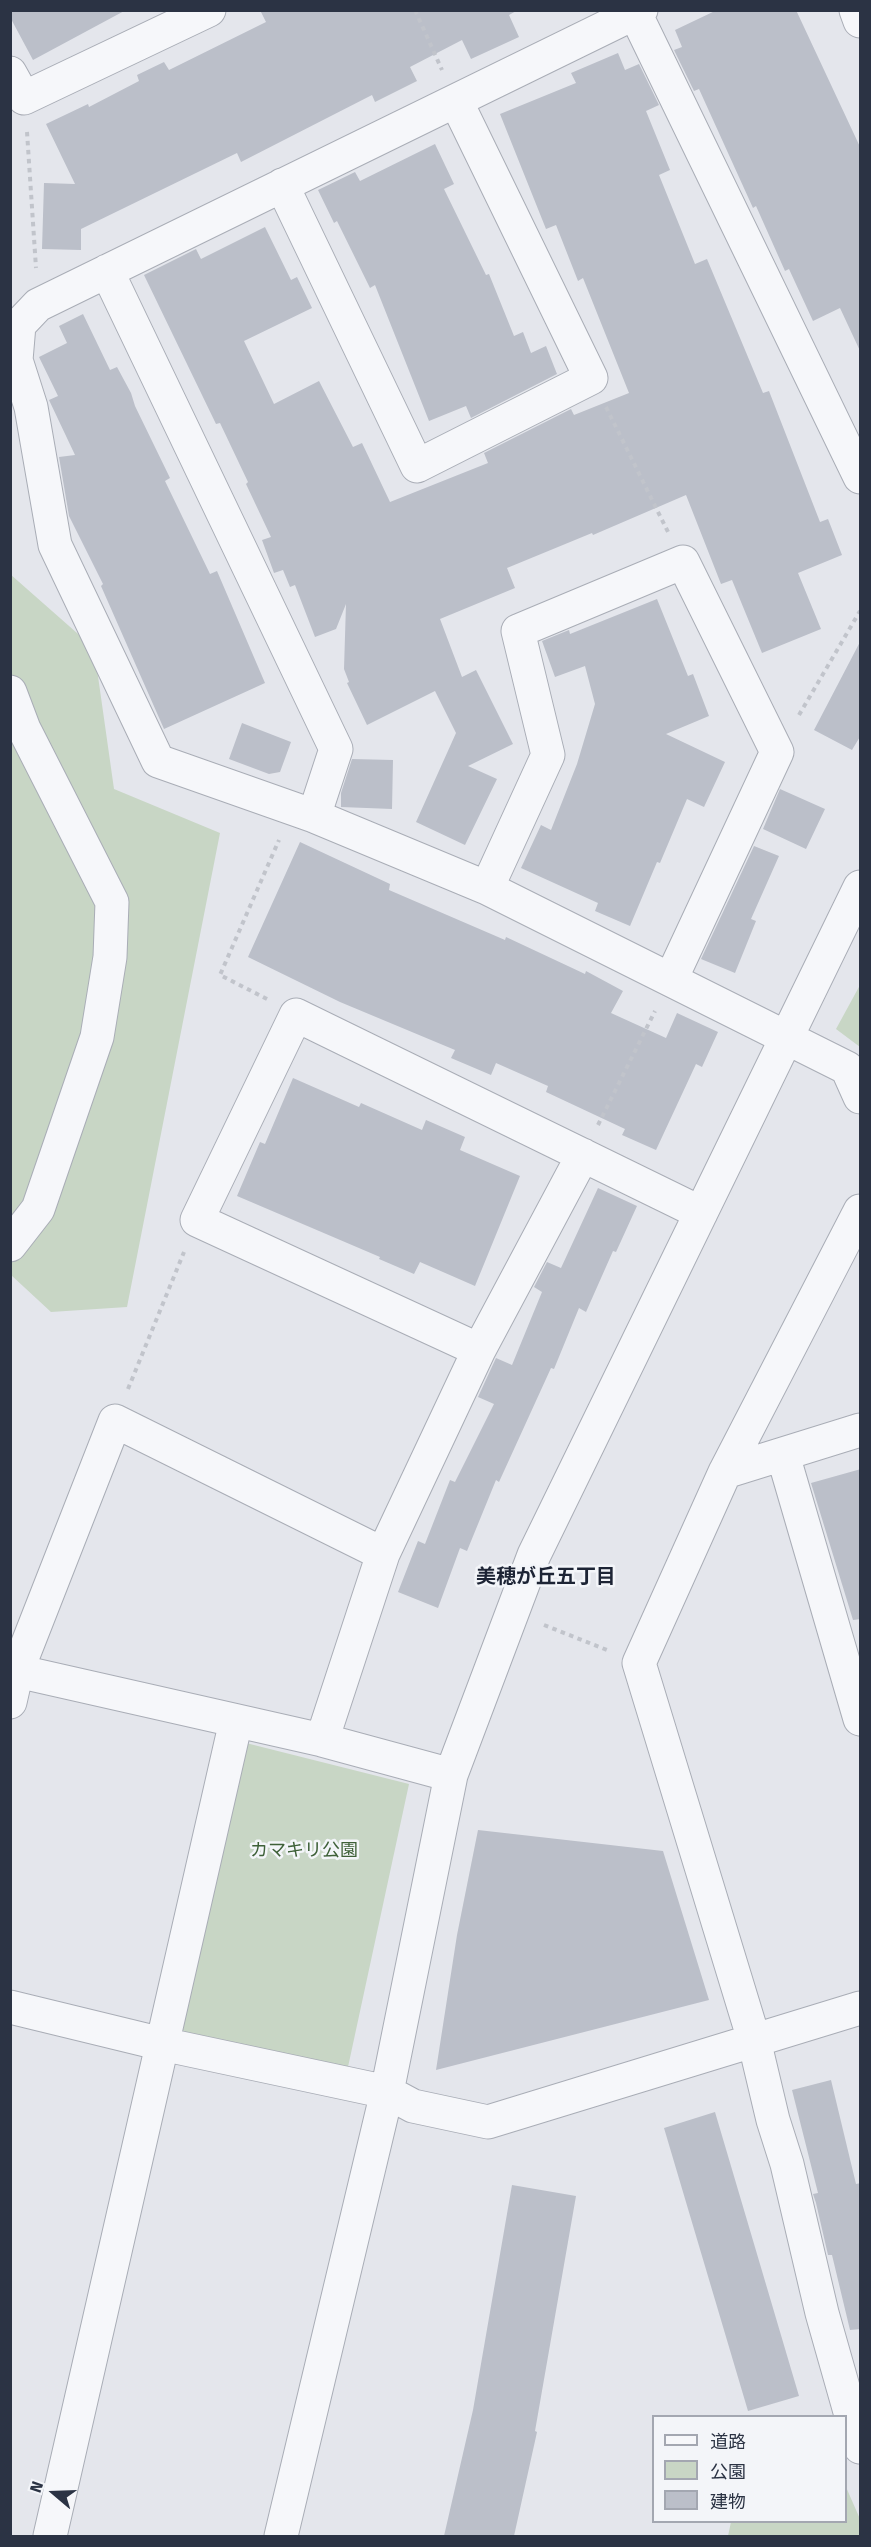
<!DOCTYPE html>
<meta charset="utf-8">
<style>
body{margin:0}
#map{position:relative;width:871px;height:2547px;overflow:hidden;background:#e4e6ec;font-family:"Fira Sans","Noto Sans JP",sans-serif}
canvas{display:block}
.frame{position:absolute;inset:0;border:12px solid #2b3344;pointer-events:none}
.legend{position:absolute;left:652px;top:2415px;width:195px;height:108px;box-sizing:border-box;background:#f3f5f9;border:2px solid #a3a7b1;margin:0;padding:8px 10px;list-style:none;font-size:18px;color:#2b3344}
.legend li{display:flex;align-items:center;gap:12px;height:30px}
.legend b{width:30px;border:2px solid #a3a7b1}
.north{position:absolute;left:24px;top:2463px;width:60px;height:60px;-webkit-text-stroke:4px #f3f5f9;paint-order:stroke;rotate:289deg;font-size:16px;font-weight:700;line-height:24px;text-align:center;color:#2b3344}
.north::after{content:'';display:block;margin:auto;width:21px;height:27px;background:#2b3344;clip-path:polygon(50% 0,100% 100%,50% 72%,0 100%)}
</style>
<div id="map">
<canvas width="871" height="2547"></canvas>
<div class="frame"></div>
<ul class="legend">
<li><b style="height:8px;background:#f6f7fa"></b>道路</li>
<li><b style="height:16px;background:#c8d6c5"></b>公園</li>
<li><b style="height:16px;background:#bbbfc9"></b>建物</li>
</ul>
<div class="north">N</div>
</div>
<script>
const g = document.querySelector('canvas').getContext('2d');
g.lineJoin = 'round';
function paint(path, color) { g.fillStyle = color; g.fill(path, 'evenodd'); }
function stroke(path, color, width, dash) { g.strokeStyle = color; g.lineWidth = width; g.lineCap = dash ? 'butt' : 'round'; g.setLineDash(dash || []); g.stroke(path); }
function write(font, color, halo, rows, align = 'center') {
  g.font = font + ' "Fira Sans","Noto Sans JP",sans-serif'; g.lineWidth = 5; g.setLineDash([]); g.textBaseline = 'middle'; g.strokeStyle = halo; g.fillStyle = color; for (const [text, x, y, turn = 0] of rows) {
    g.save(); g.translate(x, y); g.rotate((+turn || 0) * Math.PI / 180); g.textAlign = isNaN(turn) ? turn : align; if (halo) g.strokeText(text, 0, 0); g.fillText(text, 0, 0); g.restore();
  }
}
paint(new Path2D(`
 M10,574L94,648L114,789L220,833L127,1307L51,1312L11,1275Z
 M860,985V1047L836,1029Z
 M234,1740L409,1784L348,2067L176,2030Z
 M846,2487L860,2519V2536H728L731,2522H846Z`), '#c8d6c5');
paint(new Path2D(`
 M10,10H126L33,60L10,17Z
 M260,10H518L509,15L519,37L471,59L462,40L410,67L417,81L375,102L372,95L241,162L237,153L81,229V250L42,249L44,183L75,184L46,124L88,104L89,107L139,81L137,75L164,62L169,70L266,22Z
 M717,10H796L861,149V353L840,308L813,321L789,269L785,271L756,206L753,208L699,89L694,91L674,50L682,47L675,30Z
 M618,53L625,70L639,64L659,105L646,111L670,170L659,175L695,264L707,259L763,393L769,391L820,522L828,519L842,555L798,573L821,629L762,653L732,580L721,584L686,495L593,535L592,533L507,568L515,588L440,619L462,677L476,670L513,744L468,766L497,779L465,845L416,822L456,733L435,691L367,725L347,683L349,682L344,669L346,604L336,629L315,637L295,585L290,587L283,570L274,573L262,540L271,537L246,484L248,482L220,423L216,424L144,275L196,249L201,259L265,227L291,280L297,277L312,308L244,341L274,404L319,381L353,447L362,443L390,502L488,463L484,453L571,409L574,415L629,393L583,278L578,281L556,225L546,229L500,114L576,83L571,73Z
 M435,144L454,184L444,189L486,275L489,274L514,336L523,332L531,353L546,346L557,374L471,418L466,406L429,421L375,285L370,288L337,221L334,223L318,190L355,172L360,181Z
 M83,314L110,370L117,367L131,393L135,406L170,478L165,481L210,574L217,571L265,683L164,729L101,586L103,584L69,516L59,457L75,455L49,400L58,396L39,357L67,343L59,326Z
 M657,599L688,676L693,674L709,716L666,734L725,762L704,807L687,799L660,863L657,862L630,926L595,911L598,903L521,868L541,825L551,830L577,764L595,704L585,666L555,677L542,641L569,630L570,634Z
 M861,640V735L852,750L814,730Z
 M242,723L291,742L280,772L269,774L229,759Z
 M352,759L393,760L392,809L341,807V793Z
 M780,789L825,809L806,849L763,829Z
 M300,842L390,884L389,890L505,940L506,937L585,974L586,971L623,991L611,1013L666,1038L677,1013L718,1032L702,1067L696,1064L656,1150L622,1135L625,1129L546,1092L548,1086L496,1063L491,1075L451,1058L455,1050L340,1002L248,957Z
 M754,846L779,856L751,919L756,921L735,973L701,959Z
 M293,1078L359,1107L361,1103L422,1130L426,1120L465,1137L460,1150L520,1176L475,1286L420,1262L414,1274L379,1259L380,1257L237,1196L260,1142L265,1144Z
 M598,1188L637,1206L616,1252L613,1251L586,1312L579,1308L554,1369L551,1368L499,1482L496,1480L467,1551L460,1548L438,1608L398,1592L418,1541L425,1544L450,1480L455,1482L494,1404L478,1397L496,1358L512,1365L542,1292L534,1287L547,1262L561,1268Z
 M861,1469V1619L853,1620L811,1483Z
 M478,1830L663,1851L709,2000L436,2070L457,1935Z
 M831,2080L856,2184L861,2183V2329L850,2330L832,2255H828L816,2203L813,2194L818,2193L792,2090Z
 M715,2112L799,2396L748,2411L664,2128Z
 M512,2185L576,2196L535,2431L537,2432L514,2536H444L473,2410Z`), '#bbbfc9');
const minor = new Path2D(`
 M641,10L38,305L19,325L16,360L31,407L55,545L158,761L314,816L487,888L847,1068L860,1097
 M856,10L860,21
 M635,13L860,477
 M10,73L24,98L209,10
 M282,185L417,466L591,378L456,101
 M107,271L336,749L314,816
 M10,692L24,729L112,902L110,957L97,1037L38,1209L10,1245
 M487,888L548,755L518,631L683,562L777,752L671,979
 M860,1211L725,1472L639,1663L754,2040L773,2120L787,2164L822,2313L860,2447
 M479,1350L197,1220L296,1015L701,1213
 M783,1455L860,1719
 M725,1472L860,1430
 M10,1665L17,1671L10,1702
 M322,1740L383,1554
 M451,1775L322,1740L17,1671L115,1421L383,1554L479,1350L583,1155
 M10,2007L162,2044L387,2092L413,2106L488,2122L860,2008
 M50,2536L236,1721
 M281,2536L387,2092L451,1775L534,1555L860,887`);
stroke(minor, '#a9adb6', 35);
stroke(new Path2D(`
 M415,10L442,70
 M27,132L36,268
 M606,407L668,532
 M799,715L860,611
 M267,999L220,975L279,840
 M598,1125L655,1011
 M128,1389L184,1252
 M544,1625L607,1650`), '#c1c4cb', 4, [4.5, 4.5]);
stroke(minor, '#f6f7fa', 33);
write('18px', '#3e6038', '#f3f5f9', [
 ["カマキリ公園",304,1851]
]);
write('bold 20px', '#1d2435', '#f3f5f9', [
 ["美穂が丘五丁目",546,1577]
]);
</script>
